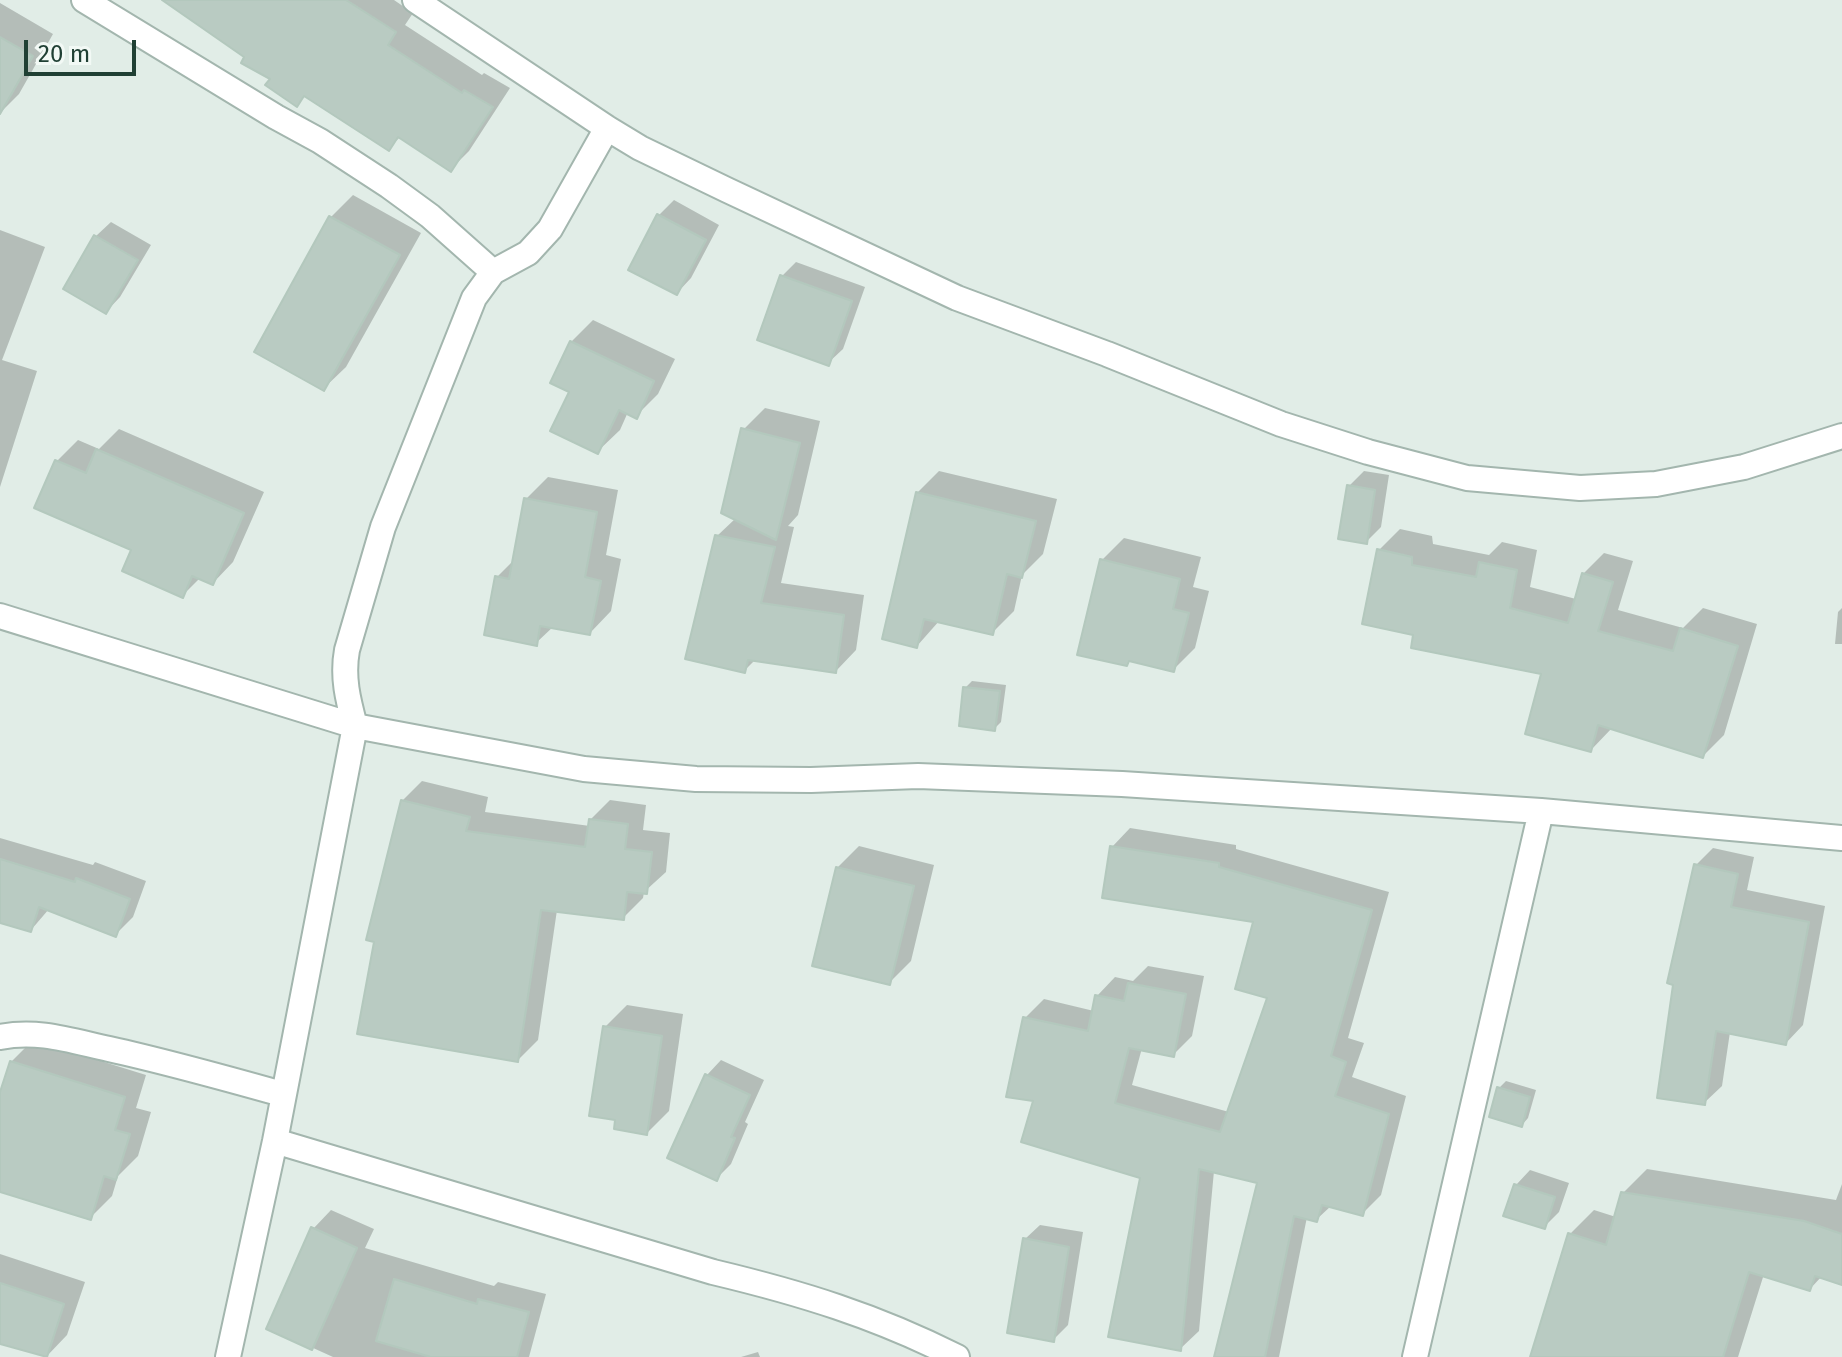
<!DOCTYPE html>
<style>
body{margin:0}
#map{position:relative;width:1842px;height:1357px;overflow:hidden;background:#e1ede7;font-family:"Fira Sans",sans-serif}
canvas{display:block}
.scale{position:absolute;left:24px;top:40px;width:112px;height:36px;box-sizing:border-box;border:4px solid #204034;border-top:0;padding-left:10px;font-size:24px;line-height:28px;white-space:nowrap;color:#204034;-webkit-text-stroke:6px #f2f9f5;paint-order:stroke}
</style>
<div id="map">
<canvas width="1842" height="1357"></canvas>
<div class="scale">20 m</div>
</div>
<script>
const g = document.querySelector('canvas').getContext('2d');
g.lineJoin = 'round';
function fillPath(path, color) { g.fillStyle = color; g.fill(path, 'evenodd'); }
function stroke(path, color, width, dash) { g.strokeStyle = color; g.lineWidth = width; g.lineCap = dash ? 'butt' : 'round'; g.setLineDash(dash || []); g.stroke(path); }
fillPath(new Path2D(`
 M 166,0 L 394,0 L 413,13 L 405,25 L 482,75 L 484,73 L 510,88 L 469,151 L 450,170 L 400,137 L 388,149 L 306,95 L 297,104 L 273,78 L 247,56 Z
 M 0,3 L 53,34 L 19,94 L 0,113 Z
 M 353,195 L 421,233 L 346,367 L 324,388 L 331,217 Z
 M 674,200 L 719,225 L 691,278 L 677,293 L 631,269 L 659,215 Z
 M 111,222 L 151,245 L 120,297 L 106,312 L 96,236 Z
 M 0,230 L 45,247 L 2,360 L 37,371 L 0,487 Z
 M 796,262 L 865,287 L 843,349 L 828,363 L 782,276 Z
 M 593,320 L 675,359 L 658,394 L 636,416 L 628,412 L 620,430 L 598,451 L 572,391 L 571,342 Z
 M 765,408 L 820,421 L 798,515 L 788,526 L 794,527 L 781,583 L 864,595 L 856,650 L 836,671 L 756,659 L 744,671 L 717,536 L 736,518 L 743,430 Z
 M 119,429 L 264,492 L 233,562 L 213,583 L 200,578 L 182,596 L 134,549 L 37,507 L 57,461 L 78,440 L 99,449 Z
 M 939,471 L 1057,499 L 1043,554 L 1022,575 L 1014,611 L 992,633 L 940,620 L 917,646 L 917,493 Z
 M 1364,471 L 1389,475 L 1381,527 L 1366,542 L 1349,486 Z
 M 548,477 L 618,490 L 606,555 L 621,559 L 611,611 L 590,633 L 554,626 L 536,643 L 497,577 L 515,559 L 526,499 Z
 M 1400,529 L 1432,536 L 1433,544 L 1489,555 L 1502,542 L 1537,550 L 1530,587 L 1576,599 L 1583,574 L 1604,553 L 1633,561 L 1618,610 L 1683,628 L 1703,608 L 1757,624 L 1724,735 L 1703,756 L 1612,728 L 1591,750 L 1543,673 L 1416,634 L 1379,550 Z
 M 1124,538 L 1201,557 L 1193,587 L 1209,591 L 1195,648 L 1173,670 L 1132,659 L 1127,664 L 1102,560 Z
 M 1842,608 L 1842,644 L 1835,644 L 1838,612 Z
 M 972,681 L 1006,685 L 1001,722 L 994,729 L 965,688 Z
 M 422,781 L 488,797 L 485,812 L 590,826 L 590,820 L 610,800 L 646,805 L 643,830 L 670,833 L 666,872 L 644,892 L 643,898 L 623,918 L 557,910 L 538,1040 L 518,1060 L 402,801 Z
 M 1130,828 L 1236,845 L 1236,849 L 1389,892 L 1348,1038 L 1364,1043 L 1352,1077 L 1406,1096 L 1381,1195 L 1362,1214 L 1331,1206 L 1317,1219 L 1307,1217 L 1279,1357 L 1217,1357 L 1260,1182 L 1214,1171 L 1199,1331 L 1180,1349 L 1142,1176 L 1035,1099 L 1025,1018 L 1044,999 L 1094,1011 L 1097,996 L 1115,977 L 1133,981 L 1148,966 L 1204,976 L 1192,1036 L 1174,1054 L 1142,1048 L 1132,1085 L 1229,1112 L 1269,997 L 1256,920 L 1112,847 Z
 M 0,838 L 93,865 L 95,862 L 146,881 L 133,917 L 116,934 L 49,909 L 31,930 L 0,921 Z
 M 859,846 L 934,865 L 911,961 L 889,983 L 837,868 Z
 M 1713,848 L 1754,857 L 1747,890 L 1825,906 L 1803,1025 L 1786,1043 L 1730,1032 L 1722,1086 L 1704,1103 L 1696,865 Z
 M 627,1005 L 683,1014 L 669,1111 L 647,1133 L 605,1027 Z
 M 33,1040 L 146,1075 L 136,1108 L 151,1112 L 138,1156 L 118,1176 L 112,1196 L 90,1218 L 0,1190 L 0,1099 L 11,1062 Z
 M 721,1060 L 764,1080 L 745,1122 L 748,1124 L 731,1164 L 716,1179 L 707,1075 Z
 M 1506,1081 L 1536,1090 L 1528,1118 L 1522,1125 L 1499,1088 Z
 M 1647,1169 L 1836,1200 L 1842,1184 L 1842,1283 L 1822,1276 L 1810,1289 L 1764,1274 L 1738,1357 L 1532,1357 L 1570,1234 L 1594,1210 L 1616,1217 L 1623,1193 Z
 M 1530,1170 L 1569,1183 L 1559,1212 L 1544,1227 L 1516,1185 Z
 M 331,1210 L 374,1229 L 365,1248 L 494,1286 L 498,1282 L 546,1294 L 529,1357 L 333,1357 L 269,1328 L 313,1229 Z
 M 1040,1225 L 1083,1232 L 1068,1325 L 1053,1340 L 1025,1239 Z
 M 0,1254 L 85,1282 L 67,1335 L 46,1357 L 0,1342 Z
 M 758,1352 L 760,1357 L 741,1357 Z`), '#0003');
const building = new Path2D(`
 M 162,0 L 346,0 L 396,32 L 388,45 L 462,93 L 464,90 L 493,107 L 451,172 L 398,137 L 389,151 L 304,96 L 297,107 L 265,85 L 270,79 L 241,63 L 244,57 Z
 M 0,37 L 33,56 L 0,114 Z
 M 657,214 L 706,240 L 677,295 L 628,270 Z
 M 329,216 L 400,255 L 324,391 L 254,352 Z
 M 94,235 L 138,260 L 106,314 L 63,289 Z
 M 780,275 L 852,301 L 829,366 L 757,340 Z
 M 570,341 L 654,381 L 637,419 L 619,410 L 598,454 L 550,431 L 569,392 L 550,383 Z
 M 741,428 L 800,443 L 776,540 L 721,513 Z
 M 96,449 L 244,513 L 213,585 L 192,576 L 183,598 L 122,571 L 131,550 L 34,508 L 55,460 L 86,473 Z
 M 1347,485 L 1375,490 L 1367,544 L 1338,539 Z
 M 916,492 L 1036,521 L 1022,578 L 1007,574 L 993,635 L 924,619 L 917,648 L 882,639 Z
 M 524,498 L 597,512 L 585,577 L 601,581 L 590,635 L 540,626 L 537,646 L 484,635 L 495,576 L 509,579 Z
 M 715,535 L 775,547 L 761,603 L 844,615 L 836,673 L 748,660 L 745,673 L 685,659 Z
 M 1377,549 L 1412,557 L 1412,565 L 1476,577 L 1479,562 L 1517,570 L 1510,608 L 1568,623 L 1582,573 L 1613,582 L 1598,631 L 1673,651 L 1680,628 L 1738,646 L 1703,758 L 1598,725 L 1591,752 L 1525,734 L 1541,674 L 1411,648 L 1413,635 L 1362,624 Z
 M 1100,559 L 1180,579 L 1173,609 L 1189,613 L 1174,672 L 1129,661 L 1127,666 L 1077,655 Z
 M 963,687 L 1000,691 L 995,731 L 959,726 Z
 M 401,800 L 470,817 L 466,831 L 585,847 L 589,819 L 628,824 L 625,849 L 652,852 L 647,894 L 627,892 L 624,920 L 541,910 L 518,1062 L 357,1034 L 374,942 L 366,940 Z
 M 1110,846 L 1219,863 L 1219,867 L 1372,910 L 1331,1056 L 1346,1062 L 1335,1096 L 1389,1114 L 1363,1216 L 1322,1205 L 1317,1222 L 1294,1216 L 1265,1357 L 1214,1357 L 1257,1183 L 1199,1169 L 1181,1351 L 1108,1337 L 1140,1178 L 1021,1142 L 1033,1101 L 1006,1097 L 1023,1017 L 1088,1031 L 1095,995 L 1124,1001 L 1128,983 L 1186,994 L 1174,1057 L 1129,1048 L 1115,1103 L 1220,1132 L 1267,998 L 1235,989 L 1253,922 L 1102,898 Z
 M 0,859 L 75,882 L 76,878 L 130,899 L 116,937 L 39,907 L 31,932 L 0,923 Z
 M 1694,864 L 1738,874 L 1731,907 L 1809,922 L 1786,1045 L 1716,1031 L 1705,1105 L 1657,1098 L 1673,985 L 1667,983 Z
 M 836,867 L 914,886 L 890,985 L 812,966 Z
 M 603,1026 L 662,1036 L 647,1135 L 614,1129 L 615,1120 L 589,1116 Z
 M 10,1061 L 125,1097 L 115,1130 L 130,1134 L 116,1180 L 104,1176 L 91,1220 L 0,1192 L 0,1092 Z
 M 705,1074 L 750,1095 L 731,1137 L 735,1138 L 717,1181 L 667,1158 Z
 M 1497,1087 L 1530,1097 L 1522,1127 L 1489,1117 Z
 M 1514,1184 L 1555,1197 L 1545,1229 L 1503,1216 Z
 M 1621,1192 L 1804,1221 L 1842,1234 L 1842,1285 L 1815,1276 L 1810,1291 L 1749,1272 L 1723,1357 L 1530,1357 L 1568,1233 L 1606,1245 Z
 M 311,1227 L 357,1248 L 312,1350 L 266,1329 Z
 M 1023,1238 L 1069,1247 L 1054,1342 L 1007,1333 Z
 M 394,1279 L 477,1304 L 478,1299 L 529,1312 L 517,1357 L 431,1357 L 376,1341 Z
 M 0,1283 L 64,1304 L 47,1357 L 0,1344 Z`);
fillPath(building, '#b9cbc2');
stroke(building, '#b3c8bd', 2);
const street = new Path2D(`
 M 84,0 L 276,117 L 320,141 L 389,186 L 430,216 L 493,272
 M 415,0 L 607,128 L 640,148 L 727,190 L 957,298 L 1107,354 L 1281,424 L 1368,452 L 1467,478 L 1580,488 L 1656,484 L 1744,467 L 1842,436
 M 0,616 L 355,726 L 584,769 L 696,779 L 811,780 L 918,776 L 1122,784 L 1541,811 L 1842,838
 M 0,1037 C 38,1029 72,1041 109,1049 C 168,1062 225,1078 282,1094
 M 275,1141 L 713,1272 C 801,1293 876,1316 957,1357
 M 228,1357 L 275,1141 L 355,726 C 348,700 342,677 347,650 L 383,527 L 474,298 L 493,272 L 528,253 L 550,229 L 607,128
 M 1415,1357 L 1541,811`);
stroke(street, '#a3b6ae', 28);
stroke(street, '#fff', 24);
</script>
